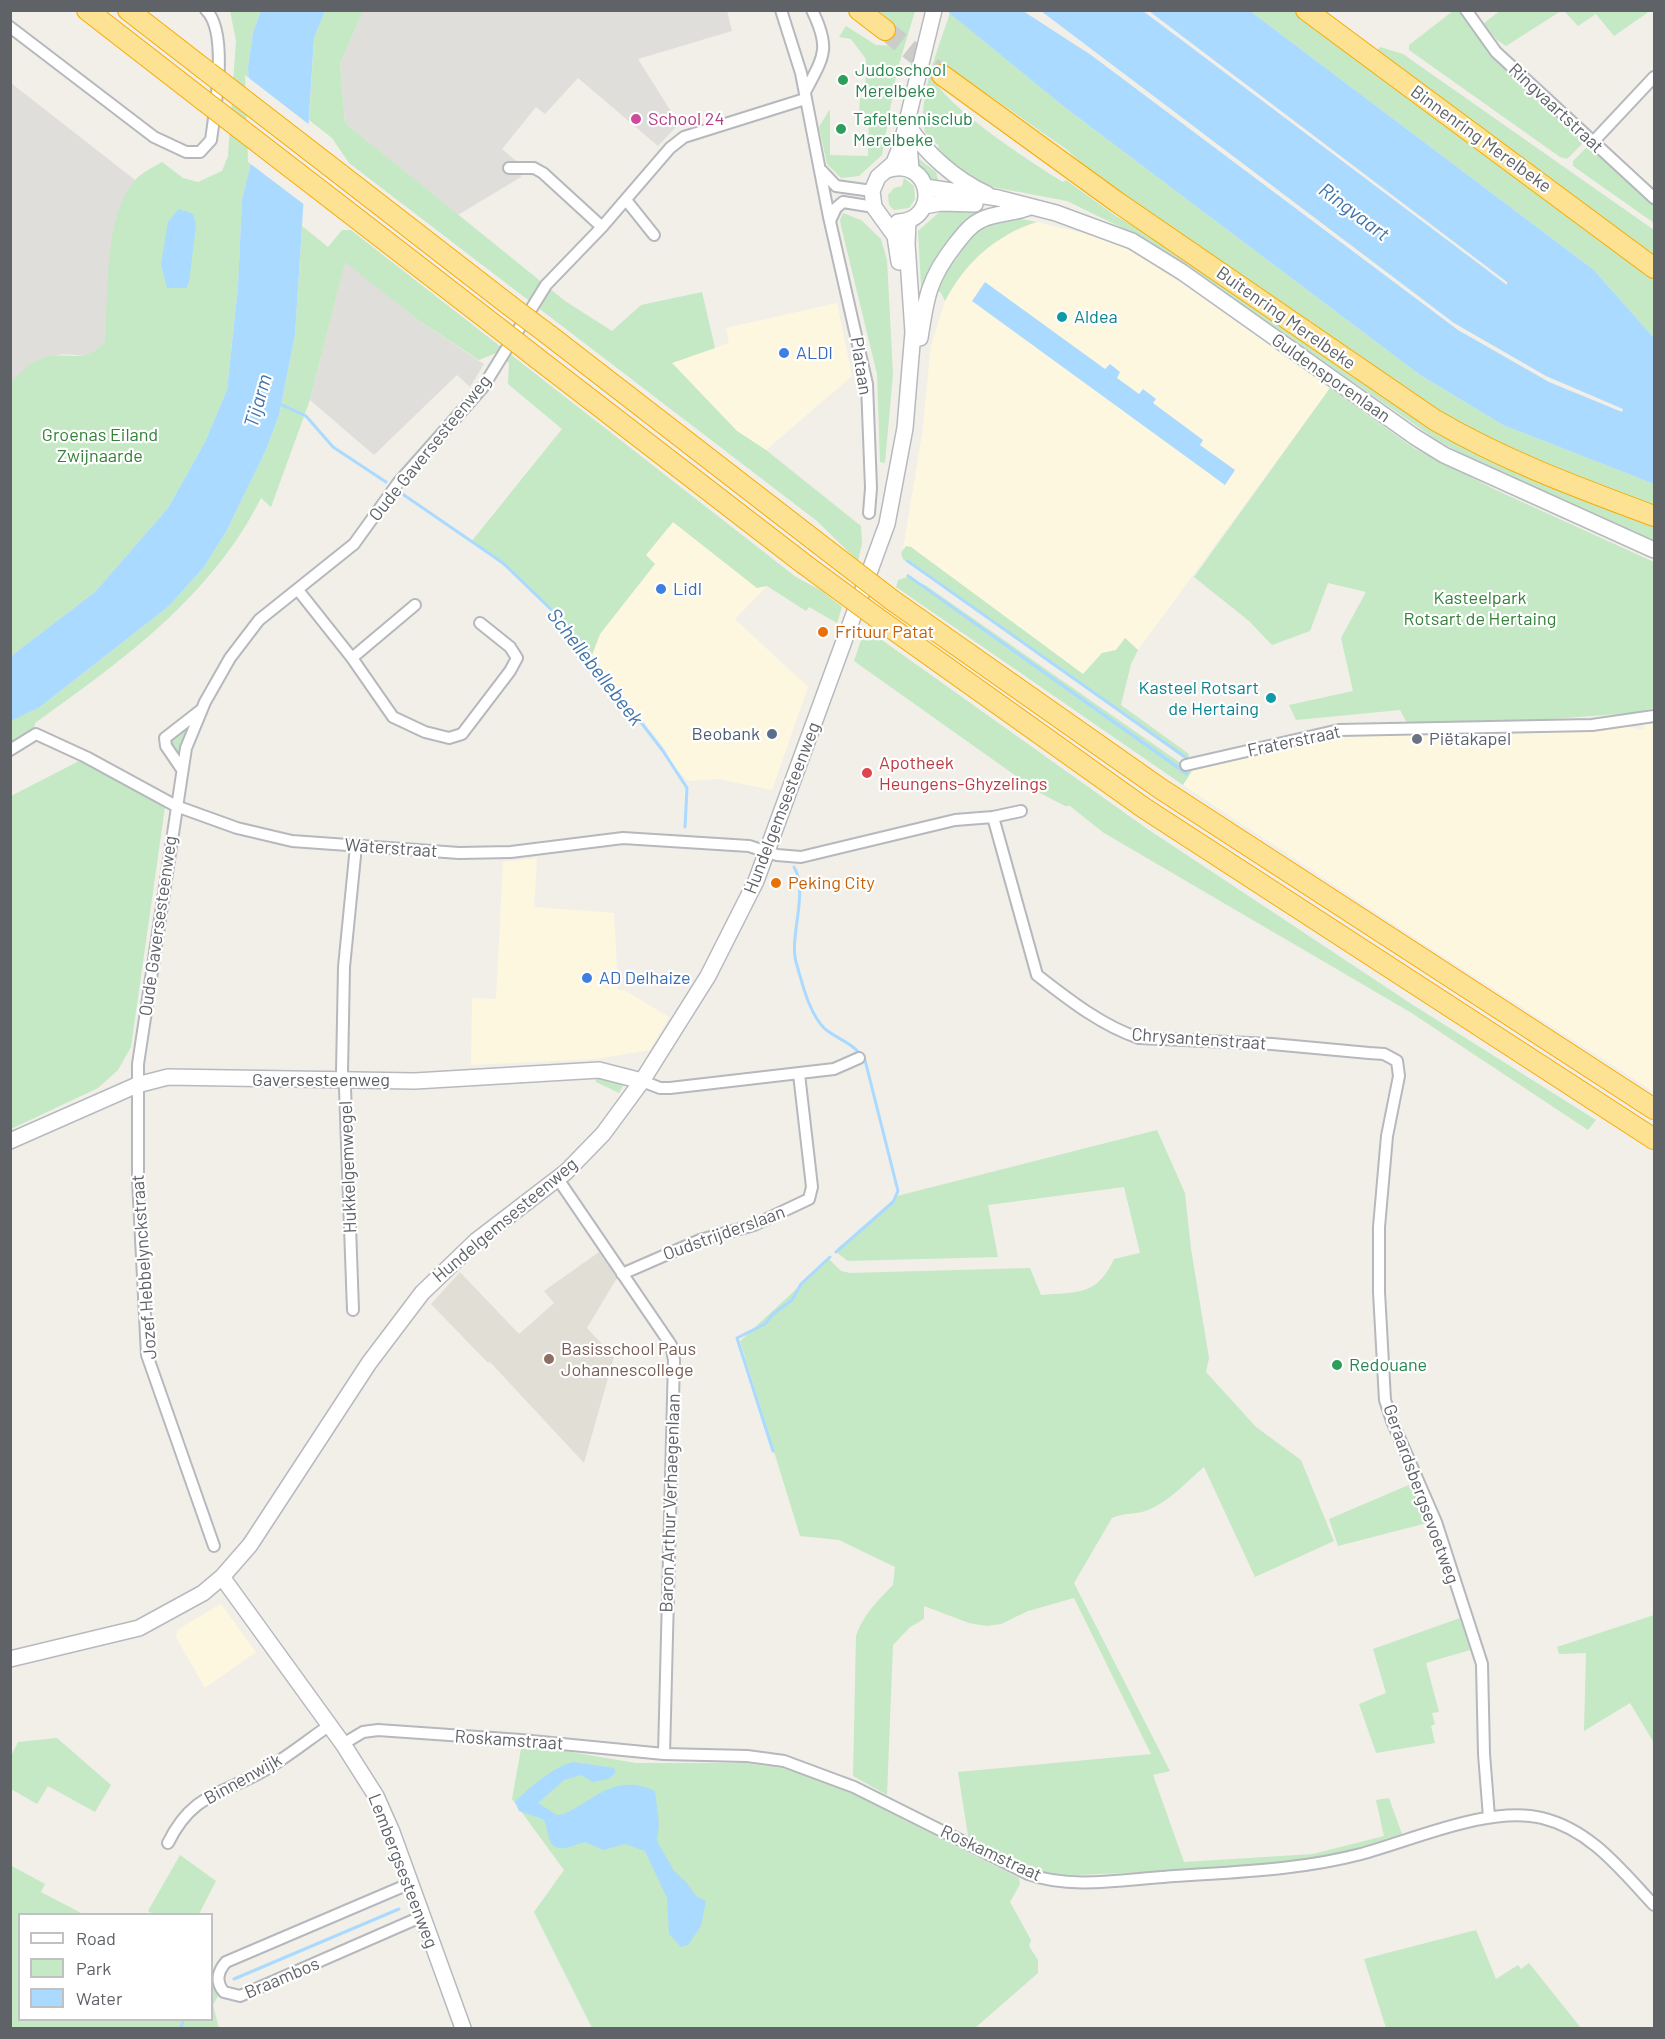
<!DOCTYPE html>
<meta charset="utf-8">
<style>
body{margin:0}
#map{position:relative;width:1665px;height:2039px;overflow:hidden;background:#f1efe8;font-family:Barlow,sans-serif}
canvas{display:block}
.frame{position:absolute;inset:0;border:12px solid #5f6368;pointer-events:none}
.legend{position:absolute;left:18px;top:1913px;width:195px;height:108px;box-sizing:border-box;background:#fff;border:2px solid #bfc1c3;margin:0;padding:8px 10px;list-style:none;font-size:18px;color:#5f6368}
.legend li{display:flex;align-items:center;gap:12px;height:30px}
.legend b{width:30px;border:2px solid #bfc1c3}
</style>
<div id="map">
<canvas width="1665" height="2039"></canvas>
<div class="frame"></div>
<ul class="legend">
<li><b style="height:8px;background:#fff"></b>Road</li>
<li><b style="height:16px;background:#c5e8c5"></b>Park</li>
<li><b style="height:16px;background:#aadaff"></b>Water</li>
</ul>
</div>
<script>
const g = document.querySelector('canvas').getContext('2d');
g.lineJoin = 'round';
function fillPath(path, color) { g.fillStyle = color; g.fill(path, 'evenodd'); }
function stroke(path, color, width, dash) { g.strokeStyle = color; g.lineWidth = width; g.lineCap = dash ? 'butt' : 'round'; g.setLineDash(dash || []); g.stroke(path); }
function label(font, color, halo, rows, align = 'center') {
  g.font = font + ' Barlow,sans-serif'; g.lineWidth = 4.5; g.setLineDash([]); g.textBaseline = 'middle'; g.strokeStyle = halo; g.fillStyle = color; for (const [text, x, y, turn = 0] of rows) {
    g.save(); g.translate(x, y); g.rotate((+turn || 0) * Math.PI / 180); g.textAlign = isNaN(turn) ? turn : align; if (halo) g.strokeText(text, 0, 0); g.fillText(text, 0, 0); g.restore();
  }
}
fillPath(new Path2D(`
 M 1037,222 L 1099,237 L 1125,246 L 1180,282 L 1330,388 L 1138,650 L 1125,638 L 1116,650 L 1102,653 L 1083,674 L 911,547 L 903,549 L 922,434 L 931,346 L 945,301 L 962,273 L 978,254 L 1017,229 Z
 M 837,303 L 852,376 L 766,450 L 737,431 L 672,363 L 729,343 L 726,328 Z
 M 673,522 L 757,588 L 767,586 L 735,619 L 808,687 L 772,790 L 718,779 L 688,781 L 671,763 L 666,750 L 592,655 L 600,634 L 655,564 L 645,556 Z
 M 1654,719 L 1654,1092 L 1413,937 L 1183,785 L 1192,771 L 1296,743 L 1336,737 L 1627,727 L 1644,730 L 1643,722 Z
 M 537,858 L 534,907 L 614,913 L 618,990 L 624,990 L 669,1017 L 650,1050 L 595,1059 L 471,1065 L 472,998 L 496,999 L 503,862 Z
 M 221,1604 L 256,1652 L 205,1688 L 176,1637 L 177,1630 Z`), '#fef7e0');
fillPath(new Path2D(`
 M 363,11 L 727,11 L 732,31 L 638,59 L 679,124 L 658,146 L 578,78 L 545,114 L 536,107 L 502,149 L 520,164 L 521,177 L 458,215 L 345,123 L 340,64 Z
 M 11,83 L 135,180 L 118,214 L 105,341 L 97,352 L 88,356 L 62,354 L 36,361 L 11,383 Z
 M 345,261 L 418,320 L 484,364 L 470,387 L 457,375 L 374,455 L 310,400 Z`), '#e0deda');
fillPath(new Path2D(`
 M 599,1252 L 617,1278 L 587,1328 L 614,1357 L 584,1463 L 490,1362 L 488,1363 L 431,1304 L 460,1272 L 519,1334 L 554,1303 L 544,1291 Z`), '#e1ded6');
fillPath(new Path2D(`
 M 1501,10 L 1561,10 L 1561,11 L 1506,46 L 1497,40 L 1483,24 Z
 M 230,11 L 261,11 L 253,32 L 248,67 L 252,159 L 242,199 L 238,287 L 227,390 L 205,442 L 168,508 L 95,592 L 11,656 L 10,383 C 17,376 27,366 36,361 C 63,347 86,368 105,341 C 109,294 103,218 135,180 C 141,173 154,167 162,162 L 183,178 L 198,182 L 222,171 L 228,156 L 236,41 Z
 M 325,11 L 363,11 L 340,64 L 345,123 L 565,301 L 612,331 L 641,305 L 702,292 L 715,348 L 672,363 L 737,431 L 766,450 L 861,526 L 862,544 L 858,561 L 817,521 L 349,163 L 332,138 L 309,120 L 314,38 Z
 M 880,11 L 915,11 L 897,71 L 882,155 L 859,176 L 841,178 L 827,164 L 819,127 L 830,109 L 830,155 L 868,156 L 869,115 L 859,114 L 860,98 L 865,98 L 866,59 L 851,39 L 839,37 L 846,26 L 876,45 L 895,46 L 899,38 L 892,23 Z
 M 1250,11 L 1294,11 L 1654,277 L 1654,338 L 1594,270 Z
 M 1453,11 L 1460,11 L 1493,54 L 1585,141 L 1567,159 L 1560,157 L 1409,50 L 1409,45 Z
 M 1564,11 L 1650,11 L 1614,36 L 1596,14 L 1578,26 Z
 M 950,13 L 1063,106 L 1420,375 L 1503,425 L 1654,484 L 1654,507 L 1523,458 L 1423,403 L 1077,163 L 1079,161 L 1066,149 L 954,71 L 949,68 L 935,81 C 951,110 1032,163 1063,182 L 1066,180 L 1116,216 L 1163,243 L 1477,453 L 1524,476 L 1654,523 L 1654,542 L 1469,458 L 1437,440 L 1151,242 L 1067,201 L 982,185 L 935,151 L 939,146 L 925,132 C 916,101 940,44 950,13 Z
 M 1380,47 L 1403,54 L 1654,230 L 1654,261 L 1375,53 Z
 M 1589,145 L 1654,204 L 1654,223 L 1573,166 L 1573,161 Z
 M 915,156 L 936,172 L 940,187 C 927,181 918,169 915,156 Z
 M 904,178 L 914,186 L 915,199 L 909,208 L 894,210 L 889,205 L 888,195 L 894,188 L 902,186 Z
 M 944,208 L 998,209 L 988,213 L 926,288 L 921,286 L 918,231 Z
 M 843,213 L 861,220 L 881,239 L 887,260 L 893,374 L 885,463 L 880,462 L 877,374 L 841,226 L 840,220 Z
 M 1016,218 L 1037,222 C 995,235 965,263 945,301 L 941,293 L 933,288 L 969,235 L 987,221 Z
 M 302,226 L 328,247 L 342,230 L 351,230 L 796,577 L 822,591 L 842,607 L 837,623 L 809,607 L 806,611 L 767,586 L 757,588 L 673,522 L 646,555 L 655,564 L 600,634 L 592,655 L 589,654 C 555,611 517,572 471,542 L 562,429 L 508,384 L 509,363 L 496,353 L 479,360 L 418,320 L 345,262 L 310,400 L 271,507 L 261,498 C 212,596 122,661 35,723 L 34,729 L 11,746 L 10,721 L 40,707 L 169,606 L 204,567 L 227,530 L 266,450 L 279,415 L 295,335 Z
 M 1330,388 L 1414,448 L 1496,490 L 1654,562 L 1654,708 L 1633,713 L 1497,723 L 1407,723 L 1400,710 L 1296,720 L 1289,705 L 1353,691 L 1341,638 L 1366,592 L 1328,583 L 1310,631 L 1272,645 L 1249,621 L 1194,577 Z
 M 906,546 L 911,547 L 1083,674 L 1102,653 L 1116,650 L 1125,638 L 1138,650 L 1131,664 L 1121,705 L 1189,754 L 1188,761 L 903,559 L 901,553 Z
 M 907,577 L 925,585 L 1192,771 L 1183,785 L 896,587 L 898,580 Z
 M 865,628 L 1146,828 L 1413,1005 L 1596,1120 L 1588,1130 L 1410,1012 L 1104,833 L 1070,806 L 1065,806 L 1040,793 L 854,661 Z
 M 187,727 L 188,731 L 178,755 L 171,747 L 170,739 Z
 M 81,760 L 165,807 L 131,1047 L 118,1070 L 98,1088 L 11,1129 L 11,796 Z
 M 596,1077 L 618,1081 L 623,1086 L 619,1093 L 596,1082 Z
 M 1157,1130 L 1185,1193 L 1191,1249 L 1209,1358 L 1206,1372 L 1256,1427 L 1301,1460 L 1334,1541 L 1255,1577 L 1204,1467 C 1186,1482 1170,1501 1148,1510 C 1136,1515 1124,1512 1112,1518 L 1074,1583 L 1170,1771 L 1153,1775 L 1184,1862 L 1313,1854 L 1384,1836 L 1376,1800 L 1389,1798 L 1403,1837 L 1339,1855 L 1259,1867 L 1056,1876 L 1044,1873 L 968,1836 L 958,1772 L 1151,1754 L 1074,1598 L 1028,1611 L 1001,1624 L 987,1626 L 969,1623 L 924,1606 L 924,1619 L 910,1627 L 893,1645 L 887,1795 L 853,1776 L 856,1636 C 863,1615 877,1601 893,1585 L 895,1567 L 839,1540 L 800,1536 L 740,1341 L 829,1259 L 841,1271 L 850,1273 L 1030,1268 L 1041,1295 C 1078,1292 1097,1296 1114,1259 L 1140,1253 L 1124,1187 L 988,1205 L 998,1257 L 848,1261 L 836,1252 L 897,1196 Z
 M 1411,1484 L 1427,1523 L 1338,1546 L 1329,1519 Z
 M 1654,1615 L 1654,1743 L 1630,1703 L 1584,1731 L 1586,1653 L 1559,1654 L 1557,1647 Z
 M 1460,1618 L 1470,1650 L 1426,1663 L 1439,1712 L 1432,1713 L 1435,1724 L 1431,1726 L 1435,1743 L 1376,1753 L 1359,1704 L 1386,1693 L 1373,1649 Z
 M 57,1738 L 111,1785 L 95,1812 L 48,1786 L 37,1804 L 11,1789 L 11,1756 L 18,1742 Z
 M 546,1748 L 636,1763 L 744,1763 L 781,1768 L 820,1779 L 855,1795 L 1019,1878 L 1020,1884 L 1010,1902 L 1031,1940 L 1029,1946 L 1038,1960 L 1038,1973 L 975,2028 L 592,2028 L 534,1912 L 564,1870 L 512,1799 L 521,1749 Z
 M 180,1855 L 216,1881 L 199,1914 L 153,1914 L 148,1911 Z
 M 10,1865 L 45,1884 L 41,1892 L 83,1914 L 20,1914 L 20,2020 L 212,2020 L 212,1970 L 218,1996 L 213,2005 L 219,2028 L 11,2028 Z
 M 1476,1930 L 1496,1979 L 1518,1965 L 1521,1969 L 1529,1963 L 1581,2028 L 1386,2028 L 1364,1959 Z`), '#c5e8c5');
fillPath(new Path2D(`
 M 261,11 L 325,11 L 314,38 L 295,335 L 279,415 L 266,450 L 227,530 L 204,567 L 169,606 L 40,707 L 11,721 L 11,656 L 95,592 L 168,508 L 205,442 L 227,390 L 238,287 L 242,199 L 252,159 L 248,67 L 253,32 Z
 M 947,11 L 1023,11 L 1091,55 L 1458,330 L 1549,382 L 1622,412 L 1623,409 L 1546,376 L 1454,323 L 1041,11 L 1143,11 L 1507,285 L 1507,282 L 1149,11 L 1250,11 L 1594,270 L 1654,338 L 1654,484 L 1503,425 L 1420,375 L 1063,106 Z
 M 179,209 L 193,214 L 196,225 L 189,282 L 186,288 L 167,288 L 161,264 L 168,222 Z
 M 985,282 L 1105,369 L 1110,364 L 1120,372 L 1117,378 L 1139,394 L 1143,389 L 1156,399 L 1153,403 L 1203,440 L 1200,445 L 1235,470 L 1225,485 L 972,301 Z
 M 907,559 L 1189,758 L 1188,761 L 905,561 Z
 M 908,574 L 1189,773 L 1187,776 L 906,576 Z
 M 573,1762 L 614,1768 L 616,1772 L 608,1779 L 593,1782 L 581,1775 L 564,1780 L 538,1803 L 557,1815 L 564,1814 C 598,1798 615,1773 655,1791 L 659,1824 L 657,1841 L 674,1871 L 686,1882 L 696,1896 L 706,1901 L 701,1926 L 688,1945 L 681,1947 L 669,1934 L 667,1898 L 645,1851 L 625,1844 L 603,1850 L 585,1842 C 571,1846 552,1857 548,1834 C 546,1827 547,1825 543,1819 L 519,1811 L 515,1802 C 528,1788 555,1766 573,1762 Z`), '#aadaff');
fillPath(new Path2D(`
 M 245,75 L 311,126 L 306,206 L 248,162 Z`), '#f1efe8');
stroke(new Path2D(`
 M 280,404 L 306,416 L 333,447 L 386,482
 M 401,493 L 503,563 L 563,621 L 663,751 L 687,788 L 685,827
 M 794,867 C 809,892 789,936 796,962 C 802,982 809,1014 825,1029 C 839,1040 855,1044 865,1060 L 898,1191 L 893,1202 L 836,1252
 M 773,1451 L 737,1338 L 765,1324 L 773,1314 L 792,1300 L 801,1284 L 830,1257
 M 234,1979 L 399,1909
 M 181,2028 L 183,2020`), '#aadaff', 3);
stroke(new Path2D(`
 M 885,30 L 942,75`), '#ccccc8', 20, [20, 10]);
const street = new Path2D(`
 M 781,10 L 801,73 L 829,217 L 867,384 L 871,488 L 869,513
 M 1466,10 L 1496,52 L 1654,198
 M 10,27 L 154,137 L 186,152 L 200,152 L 211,140 C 215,110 229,32 206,10
 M 805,92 C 824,56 831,49 812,10
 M 1594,141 L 1654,77
 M 509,168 L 534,168 L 543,173 L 602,227
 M 822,171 L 836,186 L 872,191
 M 626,200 L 654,235
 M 830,221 L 836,208 L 843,202 L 874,207
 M 298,590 L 352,658 L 393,717 L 425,732 L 449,738 L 462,734 L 510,671 L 517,658 L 510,647 L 480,623
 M 352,658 L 415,605
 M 10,750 L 36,734 L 86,757 L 176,806 L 237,828 L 292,841 L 459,853 L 511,852 L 623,838 L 749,846 L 777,855 L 801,857 L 955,820 L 993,817 L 1021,811
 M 1186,765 L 1339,730 L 1592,725 L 1654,716
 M 181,768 L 166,746 L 165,738 L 201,710
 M 993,817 L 1037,975 C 1068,999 1102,1026 1139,1038 L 1272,1044 L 1369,1053 L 1384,1054 L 1397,1061 L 1399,1076 L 1387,1136 L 1379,1227 L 1379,1292 L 1385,1400 L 1392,1421 L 1436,1522 L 1482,1664 L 1484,1754 L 1489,1817
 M 642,1081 L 660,1088 L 670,1088 L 834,1069 L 859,1058
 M 558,1179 L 671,1345 L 674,1360 L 664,1754
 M 622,1274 L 700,1240 L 754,1225 L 809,1199 L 812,1187 L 799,1074
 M 353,1310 L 345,1088 L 342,1072 L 344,967 L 356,846
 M 214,1546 L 147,1355 L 138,1180 L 138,1064 L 186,748 L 205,702 L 230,658 L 259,620 L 354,544 L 398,483 L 483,387 L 546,285 L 602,227 L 670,148 L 684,137 L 805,99
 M 343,1744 L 363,1732 L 378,1730 L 521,1740 L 664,1754 L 747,1756 L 784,1761 L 854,1787 L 1028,1874 C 1069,1889 1121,1880 1163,1877 C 1230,1872 1296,1871 1361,1854 C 1413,1840 1490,1805 1542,1818 C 1591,1830 1621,1870 1654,1905
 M 168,1843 C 193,1792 222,1795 265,1770 C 287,1757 308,1740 330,1725
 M 411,1883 L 226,1962 C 218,1971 215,1982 224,1992 L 240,1996 L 423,1916`);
const secondary = new Path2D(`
 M 907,124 C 925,153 956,180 987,194
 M 908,130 L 911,170
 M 887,170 C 931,155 942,220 898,222
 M 925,187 L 998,198 L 1056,213 L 1132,241 L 1182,272 L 1415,437 L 1444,455 L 1654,550
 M 924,206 L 941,203 L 975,204
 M 899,262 L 895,236 L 874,207 L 872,191 L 878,177 L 894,163 L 902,142 L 934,10
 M 920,338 C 926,297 929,278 955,245 C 963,235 970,225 981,220 C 997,212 1014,214 1030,207
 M 10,1141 L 137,1085 L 168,1077 L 415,1081 L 599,1070 L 642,1081
 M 222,1577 L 343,1744 L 376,1796 L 392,1832 L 463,2028
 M 10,1659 L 139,1628 L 203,1593 L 222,1577 L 250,1545 L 369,1363 L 422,1293 L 476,1241 L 566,1172 L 603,1134 L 642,1081 L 708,976 L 756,881 L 887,524 L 905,428 L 913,332 L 907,244 L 908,221`);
const highway = new Path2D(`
 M 87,10 L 203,100
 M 128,10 L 208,72
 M 859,10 L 885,30
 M 1306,10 L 1654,268
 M 942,75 L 1117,202 L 1435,420 C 1505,461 1579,488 1654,516
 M 340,174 L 509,305
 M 334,201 L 497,327
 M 549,335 L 814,540
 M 538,359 L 804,564
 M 892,600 L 1161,789 L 1654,1109
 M 880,620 L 1144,808 L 1654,1139`);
stroke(street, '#b5b8bc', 14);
stroke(secondary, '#b6babf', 18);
stroke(highway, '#f9ab00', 22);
stroke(street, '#fff', 10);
stroke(secondary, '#fff', 15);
stroke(highway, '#fde293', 20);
const highwayBridge = new Path2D(`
 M 208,72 L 340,174
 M 203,100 L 334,201
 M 509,305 L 549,335
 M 497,327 L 538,359
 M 814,540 L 892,600
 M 804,564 L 880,620`);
stroke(highwayBridge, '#f9ab00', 22, []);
stroke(highwayBridge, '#fde293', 20);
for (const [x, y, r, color] of [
 [843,80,6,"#2e9e5b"],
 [636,119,6,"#d1479c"],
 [841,129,6,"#2e9e5b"],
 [1062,317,6,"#0f9aa8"],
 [784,353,6,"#3f7fe0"],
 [661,589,6,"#3f7fe0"],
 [823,632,6,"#e8710a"],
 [1271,698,6,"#0f9aa8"],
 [772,734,6,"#5c6f8a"],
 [1417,739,6,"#6b7280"],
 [867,773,6,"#e0444e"],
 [776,883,6,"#e8710a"],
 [587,978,6,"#3f7fe0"],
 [549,1359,6,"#8d6e63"],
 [1337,1365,6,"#2e9e5b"]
]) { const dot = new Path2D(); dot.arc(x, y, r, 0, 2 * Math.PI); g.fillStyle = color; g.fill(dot); stroke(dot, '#fff', 2); }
label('18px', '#27864d', '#fff', [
 ["Judoschool",855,70],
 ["Merelbeke",855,91],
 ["Tafeltennisclub",853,119],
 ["Merelbeke",853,140],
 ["Redouane",1349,1365]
], 'left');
label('18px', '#5f6368', '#fff', [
 ["Ringvaartstraat",1556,108,43],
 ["Binnenring Merelbeke",1481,139,36],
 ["Buitenring Merelbeke",1286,318,35],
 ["Plataan",861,366,81],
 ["Guldensporenlaan",1331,378,35],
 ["Oude Gaversesteenweg",430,448,-51],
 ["Fraterstraat",1294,741,-12],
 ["Hundelgemsesteenweg",782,808,-69],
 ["Waterstraat",391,848,4],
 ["Oude Gaversesteenweg",158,926,-82],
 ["Chrysantenstraat",1199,1039,4],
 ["Gaversesteenweg",321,1080],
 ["Hukkelgemwegel",348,1167,-92],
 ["Hundelgemsesteenweg",505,1220,-40],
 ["Oudstrijderslaan",724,1233,-20],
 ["Jozef Hebbelynckstraat",144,1267,-94],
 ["Geraardsbergsevoetweg",1421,1494,70],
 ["Baron Arthur Verhaegenlaan",670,1503,-88],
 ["Roskamstraat",509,1740,4],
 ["Binnenwijk",243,1779,-29],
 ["Roskamstraat",991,1853,25],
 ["Lembergsesteenweg",403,1871,69],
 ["Braambos",282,1978,-23]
]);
label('18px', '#b23c85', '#fff', [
 ["School 24",648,119]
], 'left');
label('18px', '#0d838f', '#fff', [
 ["Aldea",1074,317],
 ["Kasteel Rotsart",1259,688,"right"],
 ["de Hertaing",1259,709,"right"]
], 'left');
label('18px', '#366cbe', '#fff', [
 ["ALDI",796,353],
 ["Lidl",673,589],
 ["AD Delhaize",599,978]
], 'left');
label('18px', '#348238', '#fff', [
 ["Groenas Eiland",100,435],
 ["Zwijnaarde",100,456],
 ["Kasteelpark",1480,598],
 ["Rotsart de Hertaing",1480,619]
]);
label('18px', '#c56008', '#fff', [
 ["Frituur Patat",835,632],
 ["Peking City",788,883]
], 'left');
label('18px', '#4e5e75', '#fff', [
 ["Beobank",760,734]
], 'right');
label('18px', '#5b616d', '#fff', [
 ["Piëtakapel",1429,739]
], 'left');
label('18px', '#be3a42', '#fff', [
 ["Apotheek",879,763],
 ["Heungens-Ghyzelings",879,784]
], 'left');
label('18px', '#785e54', '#fff', [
 ["Basisschool Paus",561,1349],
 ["Johannescollege",561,1370]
], 'left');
label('italic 20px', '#4174aa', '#fff', [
 ["Ringvaart",1354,212,37],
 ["Tijarm",258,401,-74],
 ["Schellebellebeek",595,667,52]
]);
</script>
